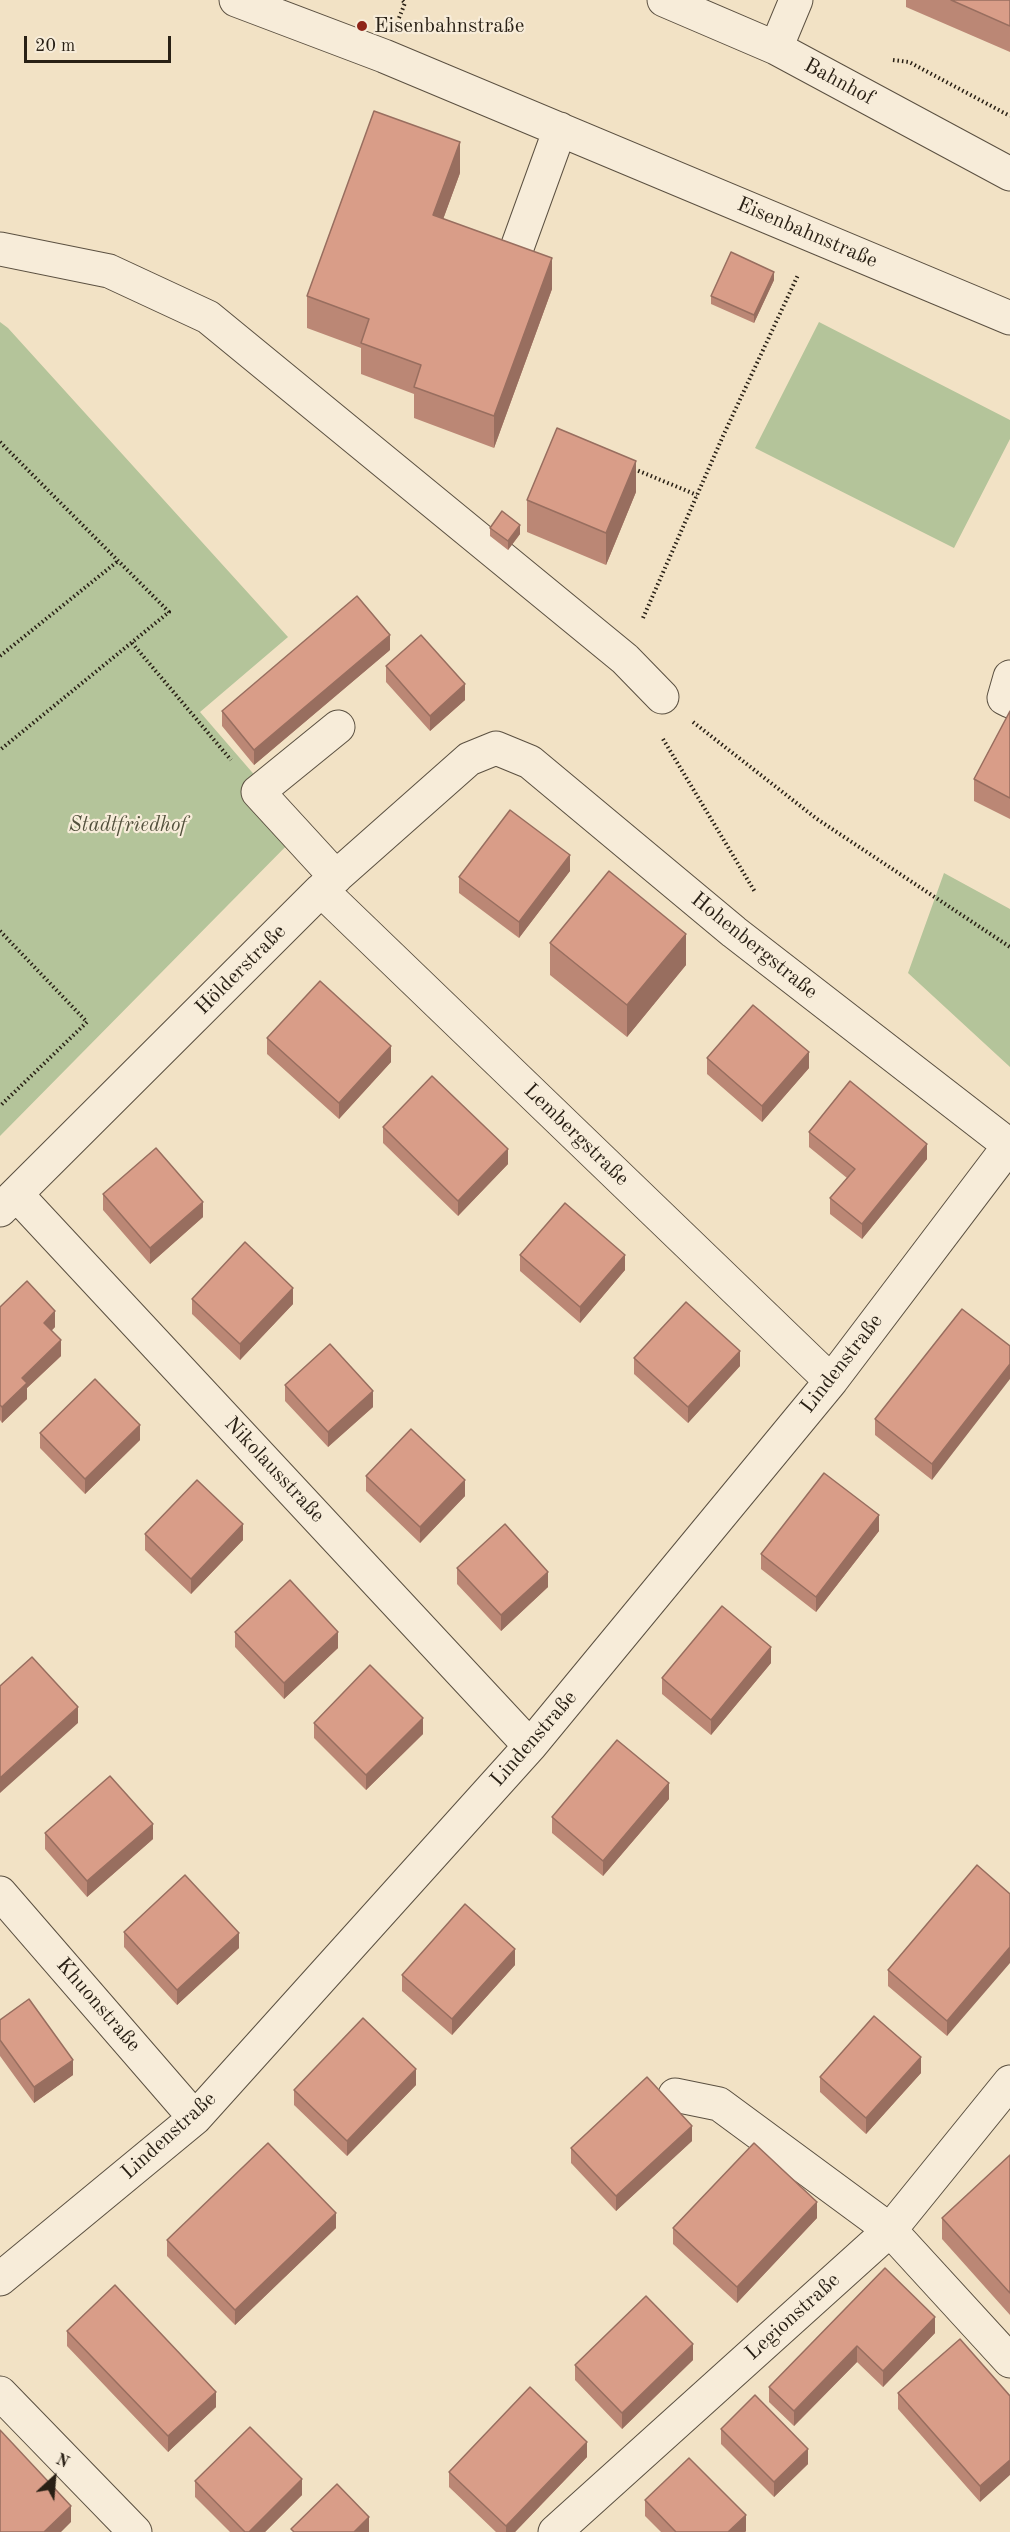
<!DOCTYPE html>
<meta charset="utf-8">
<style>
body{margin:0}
#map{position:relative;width:1010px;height:2532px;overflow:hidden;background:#f2e2c5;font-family:"Old Standard TT",serif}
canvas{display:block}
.north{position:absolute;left:24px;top:2448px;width:60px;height:60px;-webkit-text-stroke:4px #f7ecd9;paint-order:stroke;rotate:26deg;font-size:16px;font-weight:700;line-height:24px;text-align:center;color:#292015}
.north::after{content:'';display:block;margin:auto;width:21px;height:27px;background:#292015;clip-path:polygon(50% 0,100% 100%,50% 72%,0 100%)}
.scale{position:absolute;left:24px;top:36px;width:147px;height:27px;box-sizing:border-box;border:3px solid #292015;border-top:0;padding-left:8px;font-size:18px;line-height:21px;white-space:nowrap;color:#292015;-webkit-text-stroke:4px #f7ecd9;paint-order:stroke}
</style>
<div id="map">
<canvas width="1010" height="2532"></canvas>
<div class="north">N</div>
<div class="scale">20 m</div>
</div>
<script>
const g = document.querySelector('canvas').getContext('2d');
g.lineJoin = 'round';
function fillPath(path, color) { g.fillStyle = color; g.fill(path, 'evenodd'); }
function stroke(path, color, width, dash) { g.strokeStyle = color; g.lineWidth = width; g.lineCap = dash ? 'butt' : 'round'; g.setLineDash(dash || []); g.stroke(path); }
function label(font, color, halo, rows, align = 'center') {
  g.font = font + ' "Old Standard TT",serif'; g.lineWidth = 4.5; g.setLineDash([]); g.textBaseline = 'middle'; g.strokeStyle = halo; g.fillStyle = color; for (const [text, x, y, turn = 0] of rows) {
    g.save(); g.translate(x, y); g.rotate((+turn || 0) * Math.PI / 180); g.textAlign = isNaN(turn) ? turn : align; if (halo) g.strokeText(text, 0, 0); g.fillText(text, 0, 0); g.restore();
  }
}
fillPath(new Path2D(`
 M 0,322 L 8,328 L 288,637 L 200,712 L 302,830 L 0,1136 Z
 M 819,322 L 1010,420 L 1010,439 L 954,548 L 755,448 Z
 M 944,873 L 1010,909 L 1010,1067 L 908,973 Z`), '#b4c49a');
const minor = new Path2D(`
 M 236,0 L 384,56 L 1010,318
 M 664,0 L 776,48 L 1010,174
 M 776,48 L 796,0
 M 0,249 L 109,271 L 208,317 L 625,659 L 662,697
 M 514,256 L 560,129
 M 1010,677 L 1004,698 L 1010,701
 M 336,877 L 258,792 L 338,727
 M 321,890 L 831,1381
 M 17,1195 L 530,1746
 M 0,1210 L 321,890 L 469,759 L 496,748 L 530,762 L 734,932 L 1010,1146
 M 0,1893 L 195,2118
 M 675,2095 L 719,2104 L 890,2230 L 1010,2361
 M 0,2279 L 195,2118 L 530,1746 L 831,1381 L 1009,1146
 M 0,2393 L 135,2532
 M 555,2532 L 890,2230 L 1010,2082`);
stroke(minor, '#5b5041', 35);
stroke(new Path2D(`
 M 399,18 L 405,3 L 402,0
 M 893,60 L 909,62 L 1010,116
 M 0,442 L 169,612 L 0,750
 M 634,469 L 697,495
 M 643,618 L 723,436 L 798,275
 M 132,643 L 231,760
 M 0,656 L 118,561
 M 693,722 L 817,819 L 1010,947
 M 663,739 L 755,892
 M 0,931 L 87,1022 L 0,1106`), '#292015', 4, [1.5, 3]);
stroke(minor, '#f7ecd9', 33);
fillPath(new Path2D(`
 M 906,0 L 1010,0 L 1010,52 L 906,7 Z
 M 460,173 L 443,219 L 552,289 L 494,448 L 414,418 L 414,394 L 361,374 L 361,348 L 307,328 L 307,296 Z
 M 774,280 L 754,323 L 711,304 L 711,296 Z
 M 636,492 L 606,565 L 527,532 L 527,500 Z
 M 490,528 L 520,534 L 508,550 L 490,536 Z
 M 390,650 L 254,765 L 222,726 L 222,711 Z
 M 386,666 L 465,700 L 430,731 L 386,682 Z
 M 1010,711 L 1010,819 L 974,801 L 974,779 Z
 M 570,871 L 519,938 L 459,893 L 459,877 Z
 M 550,943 L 686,965 L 627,1037 L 550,975 Z
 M 267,1038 L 391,1062 L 339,1119 L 267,1054 Z
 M 707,1058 L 809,1068 L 762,1122 L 707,1074 Z
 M 383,1127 L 508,1164 L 458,1216 L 383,1143 Z
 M 809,1132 L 927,1159 L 862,1239 L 830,1214 L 830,1198 L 847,1178 L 809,1147 Z
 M 103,1194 L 203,1217 L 150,1264 L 103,1210 Z
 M 520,1255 L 625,1270 L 580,1323 L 520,1271 Z
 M 192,1299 L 293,1304 L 240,1360 L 192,1314 Z
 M 0,1307 L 55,1327 L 51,1331 L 61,1356 L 27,1388 L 27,1399 L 2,1423 L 0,1420 Z
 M 962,1309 L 932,1480 L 875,1435 L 875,1419 Z
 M 634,1358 L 740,1366 L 688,1423 L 634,1374 Z
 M 285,1385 L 373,1407 L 328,1447 L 285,1401 Z
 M 40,1433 L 140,1440 L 85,1494 L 40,1448 Z
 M 366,1476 L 465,1496 L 420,1543 L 366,1491 Z
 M 879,1531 L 816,1612 L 761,1569 L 761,1554 Z
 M 145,1534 L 243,1540 L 191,1594 L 145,1550 Z
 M 457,1568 L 548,1587 L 501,1631 L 457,1584 Z
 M 235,1632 L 338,1648 L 284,1699 L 235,1647 Z
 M 771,1663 L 711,1735 L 662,1694 L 662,1678 Z
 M 314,1723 L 423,1734 L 366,1790 L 314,1738 Z
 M 669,1799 L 603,1876 L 552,1833 L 552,1817 Z
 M 45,1833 L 153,1839 L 87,1897 L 45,1849 Z
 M 1010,1894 L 947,2036 L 888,1986 L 888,1970 Z
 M 124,1932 L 239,1948 L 177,2005 L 124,1947 Z
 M 515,1965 L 452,2035 L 402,1991 L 402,1975 Z
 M 0,2020 L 73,2075 L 34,2103 L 0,2056 Z
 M 921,2073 L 866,2134 L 820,2092 L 820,2077 Z
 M 416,2085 L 347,2156 L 294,2105 L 294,2090 Z
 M 692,2141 L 616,2211 L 571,2163 L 571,2148 Z
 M 1010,2155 L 1010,2315 L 942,2239 L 942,2218 Z
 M 817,2218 L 737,2303 L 673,2244 L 673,2228 Z
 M 336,2228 L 235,2325 L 167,2256 L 167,2240 Z
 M 885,2268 L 935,2333 L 883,2387 L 857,2362 L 794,2426 L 769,2402 L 769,2387 Z
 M 67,2331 L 216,2407 L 168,2452 L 67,2346 Z
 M 693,2360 L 622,2429 L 575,2380 L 575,2365 Z
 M 898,2393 L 1010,2396 L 980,2502 L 898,2409 Z
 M 721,2429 L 808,2464 L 774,2497 L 721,2444 Z
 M 587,2457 L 515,2532 L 496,2532 L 449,2487 L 449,2472 Z
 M 195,2481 L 302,2495 L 265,2532 L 230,2532 L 195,2497 Z
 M 645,2500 L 746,2531 L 745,2532 L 661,2532 L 645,2516 Z`), '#bb8775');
fillPath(new Path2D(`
 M 460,142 L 460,173 L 433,247 L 433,215 Z
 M 552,258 L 552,289 L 494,448 L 494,416 Z
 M 774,272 L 774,280 L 754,323 L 754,315 Z
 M 636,461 L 636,492 L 606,565 L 606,533 Z
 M 520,525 L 520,534 L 508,550 L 508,541 Z
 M 390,635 L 390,650 L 254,765 L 254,750 Z
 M 465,684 L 465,700 L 430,731 L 430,716 Z
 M 570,855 L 570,871 L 519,938 L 519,922 Z
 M 686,934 L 686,965 L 627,1037 L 627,1005 Z
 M 391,1046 L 391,1062 L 339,1119 L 339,1103 Z
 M 809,1052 L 809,1068 L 762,1122 L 762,1106 Z
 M 927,1144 L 927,1159 L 862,1239 L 862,1224 Z
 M 508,1149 L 508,1164 L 458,1216 L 458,1201 Z
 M 203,1202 L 203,1217 L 150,1264 L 150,1248 Z
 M 625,1255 L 625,1270 L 580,1323 L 580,1307 Z
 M 293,1288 L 293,1304 L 240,1360 L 240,1344 Z
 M 55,1311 L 55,1327 L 44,1338 L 44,1323 Z
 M 61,1340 L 61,1356 L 27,1388 L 27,1399 L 2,1423 L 2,1407 L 22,1378 Z
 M 740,1351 L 740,1366 L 688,1423 L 688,1407 Z
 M 1010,1364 L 1010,1379 L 932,1480 L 932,1464 Z
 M 373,1391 L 373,1407 L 328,1447 L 328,1432 Z
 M 140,1425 L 140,1440 L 85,1494 L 85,1479 Z
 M 465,1480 L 465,1496 L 420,1543 L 420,1527 Z
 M 879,1515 L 879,1531 L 816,1612 L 816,1597 Z
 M 243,1524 L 243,1540 L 191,1594 L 191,1579 Z
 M 548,1572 L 548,1587 L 501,1631 L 501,1615 Z
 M 338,1632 L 338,1648 L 284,1699 L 284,1683 Z
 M 771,1647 L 771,1663 L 711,1735 L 711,1720 Z
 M 78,1707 L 78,1723 L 0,1793 L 0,1778 Z
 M 423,1718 L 423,1734 L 366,1790 L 366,1775 Z
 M 669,1783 L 669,1799 L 603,1876 L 603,1861 Z
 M 153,1824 L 153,1839 L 87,1897 L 87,1881 Z
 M 239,1933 L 239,1948 L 177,2005 L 177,1990 Z
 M 1010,1947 L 1010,1963 L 947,2036 L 947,2021 Z
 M 515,1949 L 515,1965 L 452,2035 L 452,2019 Z
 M 921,2057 L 921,2073 L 866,2134 L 866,2118 Z
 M 73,2060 L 73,2075 L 34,2103 L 34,2087 Z
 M 416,2069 L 416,2085 L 347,2156 L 347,2141 Z
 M 692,2126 L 692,2141 L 616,2211 L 616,2196 Z
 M 817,2202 L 817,2218 L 737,2303 L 737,2287 Z
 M 336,2213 L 336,2228 L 235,2325 L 235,2310 Z
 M 935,2317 L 935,2333 L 883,2387 L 883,2371 Z
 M 693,2344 L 693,2360 L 622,2429 L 622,2413 Z
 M 857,2346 L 857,2362 L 794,2426 L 794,2411 Z
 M 216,2392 L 216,2407 L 168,2452 L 168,2436 Z
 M 587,2442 L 587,2457 L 515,2532 L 506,2532 L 506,2526 Z
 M 808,2449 L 808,2464 L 774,2497 L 774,2482 Z
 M 1010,2460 L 1010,2475 L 980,2502 L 980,2486 Z
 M 302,2479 L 302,2495 L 265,2532 L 249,2532 Z
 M 71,2506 L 71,2522 L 61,2532 L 44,2532 Z
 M 746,2515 L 746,2531 L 745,2532 L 728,2532 Z
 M 369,2517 L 369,2532 L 354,2532 Z`), '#986e5f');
const building = new Path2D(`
 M 951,0 L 1010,0 L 1010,26 Z
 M 374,111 L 460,142 L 433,215 L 552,258 L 494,416 L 414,387 L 421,365 L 361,343 L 369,319 L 307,296 Z
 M 731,252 L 774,272 L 754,315 L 711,296 Z
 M 557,428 L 636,461 L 606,533 L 527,500 Z
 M 502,511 L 520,525 L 508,541 L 490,528 Z
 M 357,596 L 390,635 L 254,750 L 222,711 Z
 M 421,635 L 465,684 L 430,716 L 386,666 Z
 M 1010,711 L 1010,798 L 974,779 Z
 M 510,810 L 570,855 L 519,922 L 459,877 Z
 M 609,871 L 686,934 L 627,1005 L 550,943 Z
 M 320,981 L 391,1046 L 339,1103 L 267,1038 Z
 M 753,1005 L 809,1052 L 762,1106 L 707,1058 Z
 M 432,1076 L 508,1149 L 458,1201 L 383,1127 Z
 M 850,1081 L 927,1144 L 862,1224 L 830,1198 L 855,1169 L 809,1132 Z
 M 156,1148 L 203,1202 L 150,1248 L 103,1194 Z
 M 565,1203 L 625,1255 L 580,1307 L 520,1255 Z
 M 245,1242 L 293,1288 L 240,1344 L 192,1299 Z
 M 27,1281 L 55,1311 L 44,1323 L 61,1340 L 22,1378 L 27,1383 L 2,1407 L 0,1405 L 0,1307 Z
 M 686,1302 L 740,1351 L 688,1407 L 634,1358 Z
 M 962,1309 L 1010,1346 L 1010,1364 L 932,1464 L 875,1419 Z
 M 330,1344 L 373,1391 L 328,1432 L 285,1385 Z
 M 95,1379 L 140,1425 L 85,1479 L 40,1433 Z
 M 411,1429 L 465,1480 L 420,1527 L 366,1476 Z
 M 824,1473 L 879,1515 L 816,1597 L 761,1554 Z
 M 197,1480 L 243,1524 L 191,1579 L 145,1534 Z
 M 505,1524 L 548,1572 L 501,1615 L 457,1568 Z
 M 290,1580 L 338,1632 L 284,1683 L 235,1632 Z
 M 722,1606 L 771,1647 L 711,1720 L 662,1678 Z
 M 32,1657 L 78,1707 L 0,1778 L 0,1686 Z
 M 370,1665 L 423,1718 L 366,1775 L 314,1723 Z
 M 617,1740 L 669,1783 L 603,1861 L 552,1817 Z
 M 110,1776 L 153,1824 L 87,1881 L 45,1833 Z
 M 977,1865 L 1010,1894 L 1010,1947 L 947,2021 L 888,1970 Z
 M 185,1875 L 239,1933 L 177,1990 L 124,1932 Z
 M 465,1904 L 515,1949 L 452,2019 L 402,1975 Z
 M 29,1999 L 73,2060 L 34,2087 L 0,2040 L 0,2020 Z
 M 874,2016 L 921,2057 L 866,2118 L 820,2077 Z
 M 363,2018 L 416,2069 L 347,2141 L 294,2090 Z
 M 647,2077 L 692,2126 L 616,2196 L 571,2148 Z
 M 268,2143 L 336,2213 L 235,2310 L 167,2240 Z
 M 754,2143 L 817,2202 L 737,2287 L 673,2228 Z
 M 1010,2155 L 1010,2293 L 942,2218 Z
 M 885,2268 L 935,2317 L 883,2371 L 857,2346 L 794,2411 L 769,2387 Z
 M 115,2285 L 216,2392 L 168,2436 L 67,2331 Z
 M 646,2296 L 693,2344 L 622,2413 L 575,2365 Z
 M 960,2339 L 1010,2396 L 1010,2460 L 980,2486 L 898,2393 Z
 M 530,2387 L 587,2442 L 506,2526 L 449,2472 Z
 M 755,2395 L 808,2449 L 774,2482 L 721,2429 Z
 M 250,2427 L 302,2479 L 249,2532 L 245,2532 L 195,2481 Z
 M 0,2430 L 71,2506 L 44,2532 L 0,2532 Z
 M 689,2458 L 746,2515 L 728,2532 L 676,2532 L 645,2500 Z
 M 337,2484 L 369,2517 L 354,2532 L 294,2532 L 291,2529 Z`);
fillPath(building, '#d99d88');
stroke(building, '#986e5f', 1.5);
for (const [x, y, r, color] of [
 [362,26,6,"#8f2418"]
]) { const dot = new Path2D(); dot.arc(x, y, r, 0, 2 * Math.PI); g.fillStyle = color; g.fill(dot); stroke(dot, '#f7ecd9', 2); }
label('21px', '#292015', '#f7ecd9', [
 ["Eisenbahnstraße",374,26]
], 'left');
label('21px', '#292015', '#f7ecd9', [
 ["Bahnhof",839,82,28],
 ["Eisenbahnstraße",807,233,23],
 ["Hohenbergstraße",754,946,39],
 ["Hölderstraße",241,970,-45],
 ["Lembergstraße",576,1135,44],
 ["Lindenstraße",842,1364,-52],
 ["Nikolausstraße",274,1470,47],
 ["Lindenstraße",534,1739,-49],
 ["Khuonstraße",98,2005,49],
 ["Lindenstraße",169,2136,-42],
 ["Legionstraße",793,2317,-42]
]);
label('italic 21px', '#53513d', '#f7ecd9', [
 ["Stadtfriedhof",128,825]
]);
</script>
